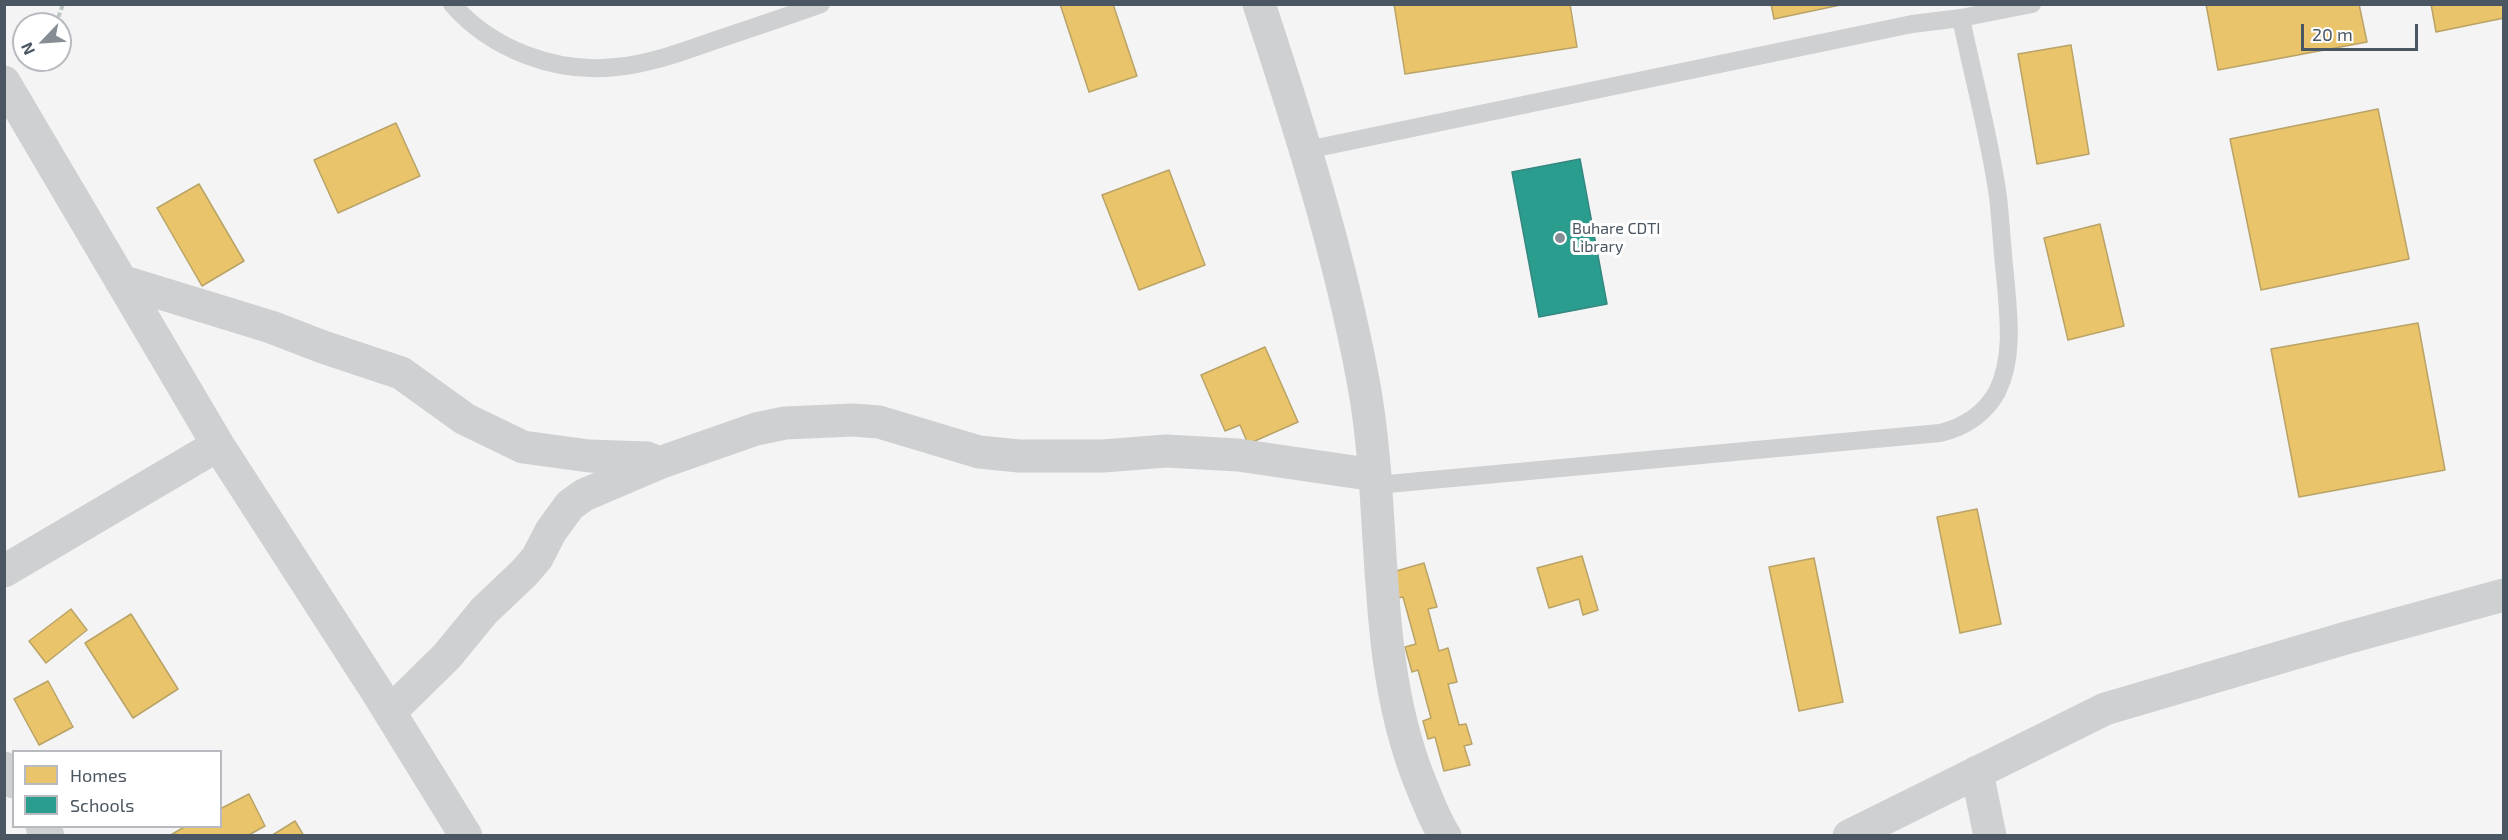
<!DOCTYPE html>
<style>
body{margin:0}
#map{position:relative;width:2508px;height:840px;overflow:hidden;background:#f4f4f4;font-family:"Exo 2",sans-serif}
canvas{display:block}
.frame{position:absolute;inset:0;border:6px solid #4a5661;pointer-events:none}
.legend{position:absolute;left:12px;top:750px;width:210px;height:78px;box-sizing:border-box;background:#fff;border:2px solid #b7bbc0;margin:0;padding:8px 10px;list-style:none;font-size:18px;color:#4a5661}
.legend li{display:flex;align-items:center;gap:12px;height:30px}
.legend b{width:30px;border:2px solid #b7bbc0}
.north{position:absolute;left:12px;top:12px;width:60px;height:60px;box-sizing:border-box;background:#fff;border:2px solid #b7bbc0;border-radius:50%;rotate:245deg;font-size:16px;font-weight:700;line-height:24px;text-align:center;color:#4a5661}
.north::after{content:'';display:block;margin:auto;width:21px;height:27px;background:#868d94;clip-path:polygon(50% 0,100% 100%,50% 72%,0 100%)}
.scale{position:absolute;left:2301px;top:24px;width:117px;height:27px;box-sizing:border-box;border:3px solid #4a5661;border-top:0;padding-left:8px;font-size:18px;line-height:21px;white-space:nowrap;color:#4a5661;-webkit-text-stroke:4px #fff;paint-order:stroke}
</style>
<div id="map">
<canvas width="2508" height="840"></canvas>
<div class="frame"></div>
<ul class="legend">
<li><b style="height:16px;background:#e9c46a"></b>Homes</li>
<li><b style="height:16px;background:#2a9d8f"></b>Schools</li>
</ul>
<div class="north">N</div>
<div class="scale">20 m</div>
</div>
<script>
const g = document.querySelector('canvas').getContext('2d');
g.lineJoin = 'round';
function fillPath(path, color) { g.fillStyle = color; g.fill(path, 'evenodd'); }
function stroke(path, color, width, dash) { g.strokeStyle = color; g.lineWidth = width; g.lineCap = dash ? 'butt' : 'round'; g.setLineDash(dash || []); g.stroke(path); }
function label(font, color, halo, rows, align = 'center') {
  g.font = font + ' "Exo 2",sans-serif'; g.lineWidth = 6; g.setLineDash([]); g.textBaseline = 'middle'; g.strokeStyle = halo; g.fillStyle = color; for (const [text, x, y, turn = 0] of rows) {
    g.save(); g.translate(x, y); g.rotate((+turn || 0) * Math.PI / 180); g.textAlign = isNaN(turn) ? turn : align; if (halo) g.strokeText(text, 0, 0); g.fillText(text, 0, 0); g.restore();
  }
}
const homes = new Path2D(`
 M 1060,4 L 1113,4 L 1137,76 L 1089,92 Z
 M 1394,4 L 1570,4 L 1577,47 L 1405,74 Z
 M 1771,4 L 1845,4 L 1774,19 Z
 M 2206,4 L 2359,4 L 2367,42 L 2218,70 Z
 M 2431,4 L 2504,4 L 2504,18 L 2436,32 Z
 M 2071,45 L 2089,154 L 2037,164 L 2018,54 Z
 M 2378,109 L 2409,259 L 2261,290 L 2230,139 Z
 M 396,123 L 420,176 L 338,213 L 314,160 Z
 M 1169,170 L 1205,265 L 1139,290 L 1102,195 Z
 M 199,184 L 244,261 L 202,286 L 157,208 Z
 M 2100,224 L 2124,326 L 2068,340 L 2044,238 Z
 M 2418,323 L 2445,470 L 2299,497 L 2271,349 Z
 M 1265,347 L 1298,422 L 1248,444 L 1240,425 L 1225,431 L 1201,375 Z
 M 1977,509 L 2001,624 L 1960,633 L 1937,517 Z
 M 1582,556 L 1598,610 L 1583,615 L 1579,599 L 1549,608 L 1537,568 Z
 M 1814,558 L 1843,702 L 1799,711 L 1769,567 Z
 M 1424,563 L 1437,607 L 1428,609 L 1439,651 L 1448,648 L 1457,682 L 1448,684 L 1459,725 L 1466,724 L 1472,744 L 1464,746 L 1470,765 L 1444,771 L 1435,737 L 1428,739 L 1423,721 L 1431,718 L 1418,670 L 1412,672 L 1405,647 L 1416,644 L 1403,597 L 1394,599 L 1386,574 Z
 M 71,609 L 87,630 L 46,663 L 29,641 Z
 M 131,614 L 178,689 L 133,718 L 85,643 Z
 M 48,681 L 73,727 L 39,745 L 14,699 Z
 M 249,794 L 265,826 L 247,836 L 169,836 L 186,826 L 220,826 L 220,809 Z
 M 295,821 L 304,836 L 271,836 Z`);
fillPath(homes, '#e9c46a');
stroke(homes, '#b9a367', 1.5);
const schools = new Path2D(`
 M 1580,159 L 1607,304 L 1539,317 L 1512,172 Z`);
fillPath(schools, '#2a9d8f');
stroke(schools, '#348881', 1.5);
stroke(new Path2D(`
 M 56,24 L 63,4
 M 40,70 L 44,60`), '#bcc7c4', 4, [4.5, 3]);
stroke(new Path2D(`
 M 452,4 C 491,49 556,74 616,67 C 650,64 681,52 713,41 C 749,29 785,17 821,4
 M 1307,150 L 1912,24 L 1961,18 L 2032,4
 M 1377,485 L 1940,433 C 1965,427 1984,415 1997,392 C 2015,356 2008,312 2005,275 C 2002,249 2001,223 1998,197 C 1990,138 1973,77 1961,18`), '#ced0d2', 18);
stroke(new Path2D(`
 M 1259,4 C 1300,128 1339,252 1363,380 C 1388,513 1369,655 1420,782 C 1428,801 1434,819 1445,836
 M 4,82 L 218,445 L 376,690 L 466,836
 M 121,281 L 271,327 L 323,347 L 401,373 L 465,419 L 523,447 L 589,456 L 647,458 L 659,463
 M 4,571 L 218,445
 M 390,712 L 447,656 L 484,611 L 524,573 L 537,558 L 551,531 L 570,505 L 584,495 L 659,463 L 756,429 L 785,423 L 853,420 L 879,422 L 979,452 L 1019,456 L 1103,456 L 1166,451 L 1238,455 L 1375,475
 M 4,768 L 14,782
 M 1977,772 L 1990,836
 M 42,826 L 48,836
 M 1849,836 L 2105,709 L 2346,638 L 2504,595`), '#ced0d2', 33);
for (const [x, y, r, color] of [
 [1560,238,6,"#868d94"]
]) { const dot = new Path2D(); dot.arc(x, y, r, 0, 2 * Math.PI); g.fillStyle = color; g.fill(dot); stroke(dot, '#fff', 2); }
label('16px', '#4a5661', '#fff', [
 ["Buhare CDTI",1572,229],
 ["Library",1572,247]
], 'left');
</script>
